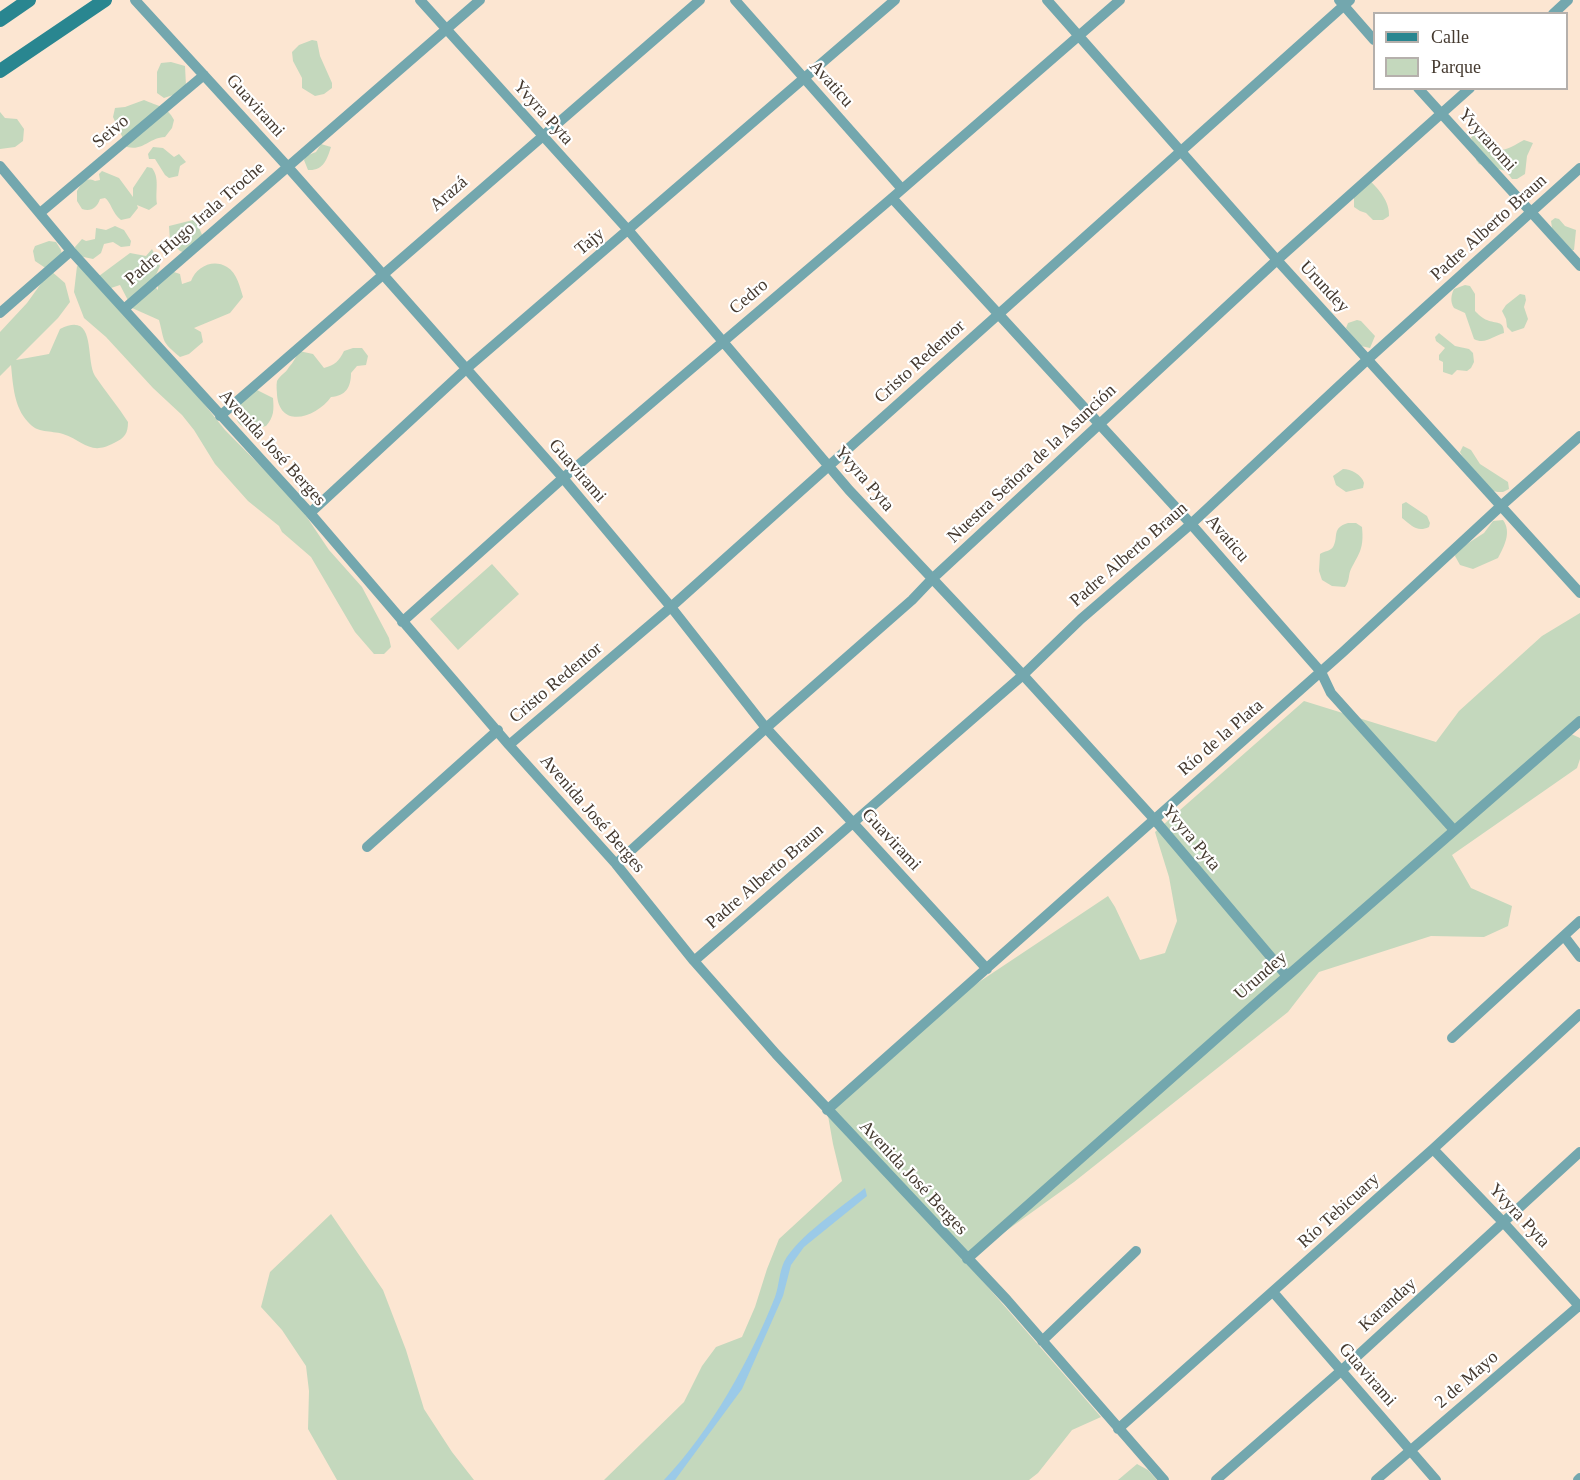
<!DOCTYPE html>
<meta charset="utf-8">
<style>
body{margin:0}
#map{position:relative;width:1580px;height:1480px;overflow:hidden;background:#fce6d2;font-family:"Times New Roman",serif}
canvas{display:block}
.legend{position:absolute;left:1373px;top:12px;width:195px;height:78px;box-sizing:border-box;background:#fff;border:2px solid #b5b0ac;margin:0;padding:8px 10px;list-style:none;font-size:18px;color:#453a30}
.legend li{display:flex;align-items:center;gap:12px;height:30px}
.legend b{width:30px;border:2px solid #b5b0ac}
</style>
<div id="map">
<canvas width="1580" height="1480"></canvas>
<ul class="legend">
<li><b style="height:8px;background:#298690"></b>Calle</li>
<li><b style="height:16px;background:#c4d8bd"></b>Parque</li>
</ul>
</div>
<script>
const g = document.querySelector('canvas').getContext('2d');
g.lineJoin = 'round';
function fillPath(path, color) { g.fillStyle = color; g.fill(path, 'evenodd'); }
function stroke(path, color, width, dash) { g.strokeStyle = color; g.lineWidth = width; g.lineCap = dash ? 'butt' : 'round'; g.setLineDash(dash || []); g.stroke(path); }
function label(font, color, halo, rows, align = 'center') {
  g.font = font + ' "Times New Roman",serif'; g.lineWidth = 4.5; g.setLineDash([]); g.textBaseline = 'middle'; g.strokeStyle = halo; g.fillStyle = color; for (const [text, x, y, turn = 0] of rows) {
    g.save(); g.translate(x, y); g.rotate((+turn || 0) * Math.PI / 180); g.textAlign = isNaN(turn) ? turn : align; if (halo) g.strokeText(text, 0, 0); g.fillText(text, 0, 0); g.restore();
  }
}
fillPath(new Path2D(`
 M 312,40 L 317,41 L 320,56 L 332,83 L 332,88 L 324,94 L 315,96 L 302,88 L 302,78 L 293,61 L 292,52 L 299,45 Z
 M 171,62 L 185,66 L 186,86 L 173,95 L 164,98 L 157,93 L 157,72 L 161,63 Z
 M 144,100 C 157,106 167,106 174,120 L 172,128 L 165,137 C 148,138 144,151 127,147 L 113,117 L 115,108 L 125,107 Z
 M 0,112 L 5,118 L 17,119 L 24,129 L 23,141 L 15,147 L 0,149 Z
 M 1475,134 C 1481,136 1482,139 1487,143 C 1500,157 1510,147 1524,140 L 1533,143 L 1527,156 L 1525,174 L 1517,179 L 1512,179 L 1506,171 L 1479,164 L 1476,160 L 1476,150 L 1471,137 Z
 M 321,144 L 331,147 C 327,160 323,171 308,170 L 304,160 L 306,156 L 316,152 Z
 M 153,147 L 163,148 L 174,157 L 179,154 L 186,162 L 180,166 L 178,176 L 169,178 L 165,175 L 155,159 L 149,159 L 148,154 Z
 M 147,167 L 152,168 C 160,178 155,191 157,204 L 149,210 L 137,205 L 138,208 L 130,218 L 121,220 C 112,213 111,202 105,198 L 100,199 C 97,208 91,212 82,209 L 77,201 L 77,191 C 81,184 85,176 95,181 L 100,180 L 99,174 L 102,171 L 119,178 L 133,197 L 133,188 Z
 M 1369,180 C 1379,189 1390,202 1389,216 L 1383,220 L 1373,220 L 1366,213 L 1360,211 L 1354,207 L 1354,194 Z
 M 1555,218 L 1559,219 L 1565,226 L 1576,230 L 1574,250 L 1572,250 L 1552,228 L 1551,221 Z
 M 193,220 L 197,223 L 203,237 L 185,253 L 180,251 L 170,241 L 169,226 Z
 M 115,226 L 124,230 L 131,241 L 130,246 L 121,247 L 113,242 L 104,244 L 101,253 L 93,259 L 79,256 L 76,252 L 75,247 L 82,239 L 86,241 L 95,239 L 96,228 L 106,230 Z
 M 49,241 L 56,242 L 61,250 L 63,260 L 51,271 L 65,283 L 70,302 L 58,318 L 16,360 L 49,354 L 60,329 C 97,310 85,359 95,376 C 105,391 118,406 128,422 C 128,433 125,438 114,443 C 90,456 84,441 63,434 C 50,430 38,434 28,422 C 14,407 13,385 11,365 L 0,376 L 0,332 L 27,303 L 50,271 L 35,261 L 33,251 L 35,246 Z
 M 152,249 L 160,266 L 152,284 L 158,290 L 158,282 L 171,271 L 180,274 L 182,284 L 191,281 C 196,267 213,258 227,267 C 237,273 240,287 243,297 L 230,313 L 194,328 L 201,332 L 203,342 L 189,354 L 180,357 C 161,341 165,343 159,320 L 132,308 L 120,285 L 111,288 L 225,430 L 298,504 L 329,550 L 362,587 L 389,638 L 391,647 L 384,654 L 374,654 L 355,632 L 311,557 L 282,532 L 279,526 L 248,501 L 215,464 L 194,430 L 182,415 L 153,388 L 106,337 L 84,318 L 74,292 L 77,266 L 86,268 L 99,276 L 130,253 L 146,256 Z
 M 1465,285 L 1470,286 L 1475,294 L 1475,311 C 1478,314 1483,319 1487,320 C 1496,324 1504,320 1504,333 C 1493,336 1485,345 1474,339 L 1465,313 L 1454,308 C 1450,302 1451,295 1454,289 Z
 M 1520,294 L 1525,295 L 1526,300 L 1524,307 L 1528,319 L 1524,328 L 1512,332 L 1507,327 L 1506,319 L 1502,311 L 1506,305 Z
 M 1357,320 L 1361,321 L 1375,336 L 1370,348 L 1361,346 L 1346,328 L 1348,323 Z
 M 1439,333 L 1455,346 L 1469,349 L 1473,353 L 1474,362 L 1471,368 L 1467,371 L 1457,370 L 1452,375 L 1443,372 L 1443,362 L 1439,360 L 1439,355 L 1445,348 L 1436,341 L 1435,337 Z
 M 353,348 L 362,348 L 368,356 L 366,365 L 357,366 L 351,373 C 351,387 346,396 331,397 C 317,417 280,430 277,395 C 277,391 276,386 277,381 C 280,375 286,373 289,367 C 293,363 296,357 299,351 L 313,354 L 324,368 C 335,365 339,361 344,351 Z
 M 255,389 L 273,398 C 274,410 274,417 266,426 C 247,431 234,429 235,406 Z
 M 1463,446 L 1471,450 L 1480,464 L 1508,482 L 1509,489 L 1503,492 C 1499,492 1496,492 1493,491 C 1486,486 1463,459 1460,452 Z
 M 1343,469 C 1351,469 1362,475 1364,483 L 1363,488 L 1346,492 L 1336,485 L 1333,476 Z
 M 1406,502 L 1427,516 L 1430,523 L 1429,527 C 1417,533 1411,525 1402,518 L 1402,504 Z
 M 1503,520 C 1512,532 1504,547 1498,558 L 1473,569 L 1460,565 L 1455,556 L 1456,551 L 1484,533 L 1493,521 Z
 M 1348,523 L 1356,523 L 1362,527 C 1364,548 1360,552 1351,569 C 1348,575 1350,581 1345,587 L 1332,586 L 1322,580 L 1319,571 L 1320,554 C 1324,551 1331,551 1333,547 C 1339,537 1331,528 1348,523 Z
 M 492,564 L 519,594 L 458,650 L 430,619 Z
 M 1580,613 L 1580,718 L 1569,733 L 1580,738 L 1580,759 L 1577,768 L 1452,855 L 1471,888 L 1512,906 L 1508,926 L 1484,937 L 1431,936 L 1319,972 L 1288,1012 L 1074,1182 L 967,1259 L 967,1263 L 1101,1417 L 1072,1430 L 1038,1473 L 1029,1480 L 604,1480 L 684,1402 L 702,1366 L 716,1347 L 742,1337 L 755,1307 L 767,1269 L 779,1239 L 842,1181 L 833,1144 L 827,1110 L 952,1000 L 1108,896 L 1115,907 L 1140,960 L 1165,953 L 1177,921 L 1169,877 L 1155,832 L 1304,701 L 1436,742 L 1459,711 L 1542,636 Z
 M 331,1214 L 383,1290 L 406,1350 L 424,1409 L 452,1452 L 474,1480 L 337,1480 L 308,1429 L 309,1391 L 306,1366 L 282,1330 L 261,1307 L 270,1272 Z
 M 1137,1464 L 1148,1470 L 1157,1480 L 1118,1480 Z`), '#c4d8bd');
fillPath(new Path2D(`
 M 865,1188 L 867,1196 L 804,1247 L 791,1265 L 783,1296 L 742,1389 L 675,1480 L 664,1480 C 712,1429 749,1362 775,1297 C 779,1286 779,1273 784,1262 C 797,1237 842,1207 865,1188 Z`), '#9bcae8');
stroke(new Path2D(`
 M 135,0 L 287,166 L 563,478 L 671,607 L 766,728 L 987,969
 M 420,0 L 629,231 L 849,490 L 1023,675 L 1154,819 L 1287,976
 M 735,0 L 902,189
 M 1047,0 L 1277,260 L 1580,593
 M 1339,0 L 1374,40
 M 1553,14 L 1568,0
 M 1418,88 L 1580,266
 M 0,166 L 71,251 L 310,513 L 509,745 L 616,864 L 694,961 L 776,1054 L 1007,1300 L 1164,1480
 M 892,198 L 1191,524 L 1321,672 L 1331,693 L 1454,830
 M 40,213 L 204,75
 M 124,309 L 480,0
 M 0,313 L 71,251
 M 220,416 L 700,0
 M 310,513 L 466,369 L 895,0
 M 402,622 L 563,478 L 892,198 L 1120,0
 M 509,745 L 671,607 L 1350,0
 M 367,847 L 498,730
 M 616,864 L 766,728 L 912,600 L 932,579 L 1277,260 L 1470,88
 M 1564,936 L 1580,957
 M 694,961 L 1023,675 L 1081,619 L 1191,524 L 1368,359 L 1580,168
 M 1452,1038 L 1580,921
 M 827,1110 L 1343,652 L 1502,505 L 1580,436
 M 1433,1149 L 1503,1222 L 1580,1307
 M 967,1259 L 1262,998 L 1580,721
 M 1273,1292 L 1436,1480
 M 1042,1341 L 1136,1251
 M 1118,1429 L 1433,1149 L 1580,1014
 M 1216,1480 L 1342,1370 L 1580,1152
 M 1376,1480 L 1580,1305
 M 1578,1480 L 1580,1478`), '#73a7ae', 10);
stroke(new Path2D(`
 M 0,20 L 29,0
 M 0,71 L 105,0`), '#298690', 14);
label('18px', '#453a30', '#fff', [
 ["Avaticu",831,84,48],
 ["Guavirami",255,106,48],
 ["Yvyra Pyta",543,113,48],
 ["Seivo",111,132,-40],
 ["Yvyraromi",1487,140,48],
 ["Arazá",449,194,-41],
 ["Padre Hugo Irala Troche",195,224,-41],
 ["Padre Alberto Braun",1489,228,-42],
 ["Tajy",590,242,-40],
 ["Urundey",1324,287,47],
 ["Cedro",749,297,-40],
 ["Cristo Redentor",920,362,-42],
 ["Avenida José Berges",272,448,48],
 ["Nuestra Señora de la Asunción",1032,464,-43],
 ["Guavirami",577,471,49],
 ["Yvyra Pyta",864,479,49],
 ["Avaticu",1227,539,49],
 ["Padre Alberto Braun",1129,555,-41],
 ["Cristo Redentor",556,683,-40],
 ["Río de la Plata",1221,738,-41],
 ["Avenida José Berges",592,814,49],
 ["Yvyra Pyta",1191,838,50],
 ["Guavirami",891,840,47],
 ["Padre Alberto Braun",765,877,-41],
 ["Urundey",1261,976,-41],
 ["Avenida José Berges",913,1178,47],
 ["Río Tebicuary",1339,1211,-42],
 ["Yvyra Pyta",1519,1216,47],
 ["Karanday",1388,1305,-42],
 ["Guavirami",1367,1375,49],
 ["2 de Mayo",1467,1380,-41]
]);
</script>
